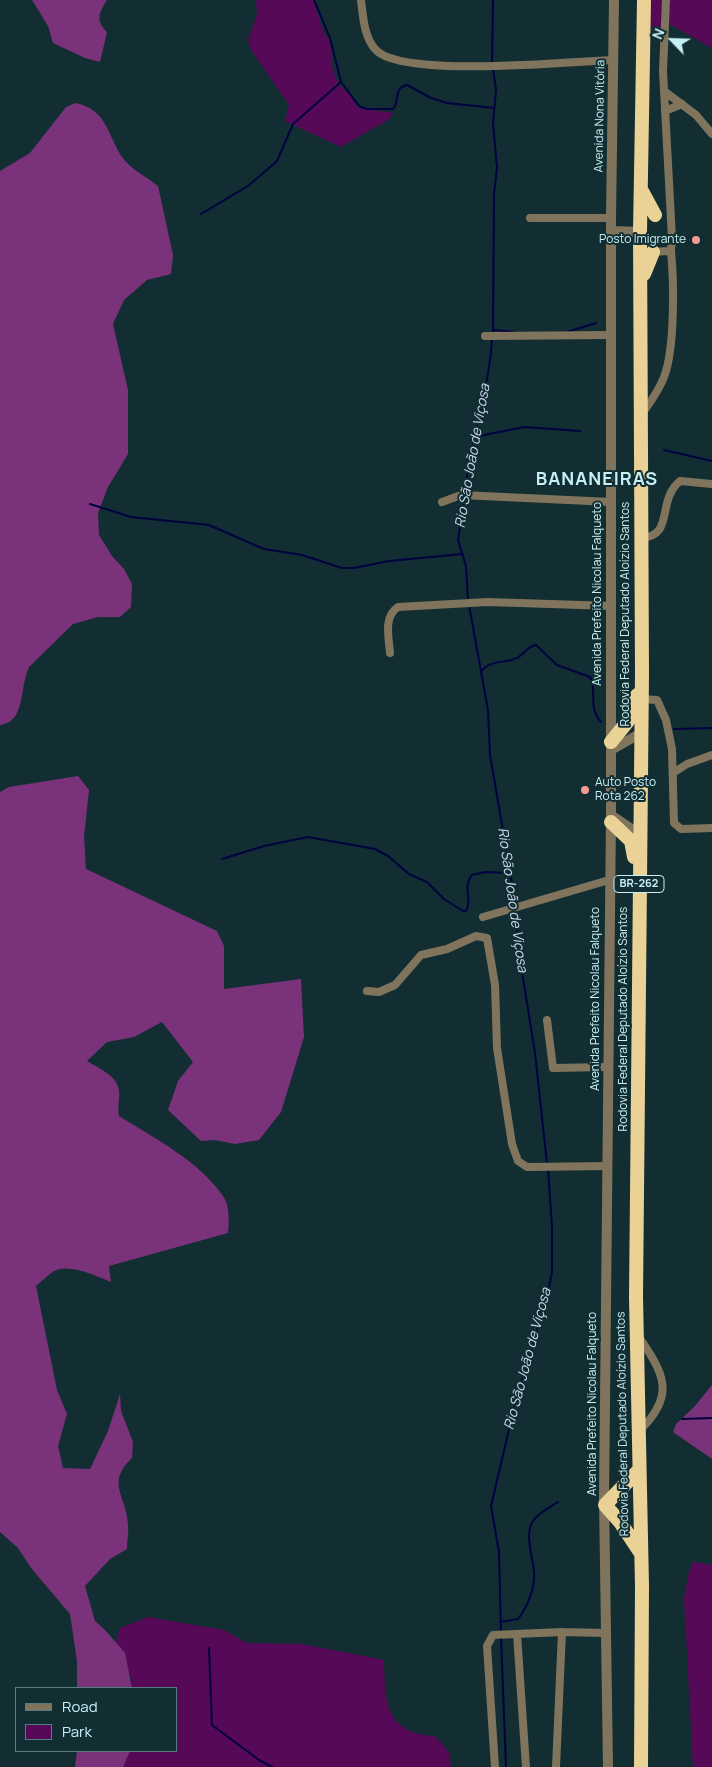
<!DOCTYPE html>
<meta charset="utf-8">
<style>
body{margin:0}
#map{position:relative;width:712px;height:1767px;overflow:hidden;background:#122e32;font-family:Manrope,sans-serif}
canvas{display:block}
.legend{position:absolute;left:15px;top:1687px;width:162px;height:65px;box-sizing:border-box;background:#122e32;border:1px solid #5a7c80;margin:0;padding:6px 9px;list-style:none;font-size:15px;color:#c7f0f6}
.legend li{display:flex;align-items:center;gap:10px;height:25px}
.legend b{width:25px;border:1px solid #5a7c80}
.north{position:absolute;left:647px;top:15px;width:50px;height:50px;-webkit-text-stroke:4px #122e32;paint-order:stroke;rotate:294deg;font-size:14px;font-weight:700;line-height:20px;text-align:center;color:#c7f0f6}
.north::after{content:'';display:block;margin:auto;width:18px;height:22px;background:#c7f0f6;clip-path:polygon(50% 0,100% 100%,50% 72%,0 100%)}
</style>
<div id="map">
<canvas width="712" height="1767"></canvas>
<ul class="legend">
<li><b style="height:6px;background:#80755c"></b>Road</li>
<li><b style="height:14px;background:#550957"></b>Park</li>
</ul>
<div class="north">N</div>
</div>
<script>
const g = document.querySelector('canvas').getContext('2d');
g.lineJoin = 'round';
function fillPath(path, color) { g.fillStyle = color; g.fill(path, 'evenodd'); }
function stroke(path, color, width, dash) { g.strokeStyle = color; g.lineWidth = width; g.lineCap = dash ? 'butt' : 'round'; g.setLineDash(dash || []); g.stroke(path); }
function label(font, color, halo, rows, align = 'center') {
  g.font = font + ' Manrope,sans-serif'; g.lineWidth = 4; g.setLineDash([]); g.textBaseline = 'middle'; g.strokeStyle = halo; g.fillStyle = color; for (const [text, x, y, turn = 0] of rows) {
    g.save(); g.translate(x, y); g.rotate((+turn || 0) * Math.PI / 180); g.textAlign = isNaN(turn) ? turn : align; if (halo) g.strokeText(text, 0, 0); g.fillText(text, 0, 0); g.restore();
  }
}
fillPath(new Path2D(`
 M 256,0 L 313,0 L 324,34 L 330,41 L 333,71 L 339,85 L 350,95 L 358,108 L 394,113 L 388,120 L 341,147 L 285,121 L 289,105 L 251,50 L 248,40 L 257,15 Z
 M 644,0 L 712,0 L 712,48 L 671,25 L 644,28 Z
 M 693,1562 L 712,1565 L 712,1767 L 693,1767 L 684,1598 L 689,1571 Z
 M 148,1617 L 224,1630 L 247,1643 L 302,1644 L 384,1660 C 385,1701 385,1734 435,1736 L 449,1752 L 451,1767 L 123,1767 L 130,1751 L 176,1751 L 176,1688 L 132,1688 L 132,1679 L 116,1642 L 120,1628 Z`), '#550957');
fillPath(new Path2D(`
 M 32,0 L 107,0 C 99,13 95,20 107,32 L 100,62 L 85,58 L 53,43 L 48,26 Z
 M 76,103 C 107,110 107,134 122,157 C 130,169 147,177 158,186 L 173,255 L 171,274 L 147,280 L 124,300 L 113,324 L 128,390 L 128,454 L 108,487 L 98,513 L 99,535 L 112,556 L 124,569 L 132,584 L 131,607 L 120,617 L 98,617 L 73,624 L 29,667 C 19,688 26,722 0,725 L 0,171 L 30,153 L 66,107 Z
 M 78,776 L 89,790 L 84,837 L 86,869 L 217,931 L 224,946 L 224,989 L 301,979 L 304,1037 L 281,1112 L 259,1140 L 235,1144 L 214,1140 L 201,1141 L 168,1110 L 178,1081 L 193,1062 L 162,1022 L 134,1037 L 107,1042 L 87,1061 C 98,1068 118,1076 119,1091 C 120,1100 117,1107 119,1116 C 154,1138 199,1161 223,1196 C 230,1206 229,1221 228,1233 L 109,1266 L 111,1282 C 96,1276 70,1263 54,1271 C 48,1275 42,1281 36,1286 L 57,1390 L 67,1414 L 58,1446 L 63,1468 L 90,1469 L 108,1431 L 120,1394 L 121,1411 L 133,1442 L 132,1458 C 105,1483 127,1496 128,1525 C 129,1532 127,1541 127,1549 L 110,1559 L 85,1586 L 95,1621 L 105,1630 L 125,1653 L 132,1688 L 77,1688 L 77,1661 L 70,1614 L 31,1568 L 18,1548 L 0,1532 L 0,792 L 9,787 Z
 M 712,1385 L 712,1459 L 673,1432 L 676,1424 L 695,1406 Z
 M 77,1751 L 130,1751 L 123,1767 L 75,1767 Z`), '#7a327b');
stroke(new Path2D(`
 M 314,0 L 330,38 L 341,82 L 359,106 L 367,109 L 393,109 C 400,101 393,88 407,85 L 431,98 L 447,103 L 494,108
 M 492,63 L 493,0
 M 201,214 L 248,186 L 277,161 L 293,124 L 341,82
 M 493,330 L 515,332
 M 493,332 L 494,195 L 497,168 L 493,123 L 496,90 L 493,68
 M 567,332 L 596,323
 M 474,437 L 524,427 L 580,431
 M 664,450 L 712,461
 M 465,492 C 470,440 490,389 492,337
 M 465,497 L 458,540 L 466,566 L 468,600
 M 90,504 L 131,517 L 209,525 L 264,549 L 302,555 L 342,568 L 354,568 L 389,561 L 463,554
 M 469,605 L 488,710 L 490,755 L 516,906
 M 481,672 C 490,659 504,664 517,658 C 524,654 529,645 536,645 L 557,665 L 590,677 C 598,693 587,706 601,722
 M 674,729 L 712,728
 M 222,859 L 264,846 L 308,837 L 375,849 L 388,856 L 409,874 L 427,882 L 444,899 L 463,911 L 466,911 C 473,899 462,887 472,875 L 485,872 L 510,873
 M 516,911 L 519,953 L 535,1053 L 547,1164
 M 682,1419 L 712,1418
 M 500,1622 L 518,1619 C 528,1606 535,1588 534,1572 C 533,1557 524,1534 533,1521 C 538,1513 550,1507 558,1502
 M 501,1632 L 499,1552 L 491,1506 L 515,1404 L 548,1293 L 552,1272 L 552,1227 L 548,1168
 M 501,1637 L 506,1767
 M 209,1648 L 212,1725 L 259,1760 L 272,1767`), '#020240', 2);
stroke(new Path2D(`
 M 361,0 C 363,16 364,38 376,50 C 402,78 569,62 613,60
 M 664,91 L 696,115 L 712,134
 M 665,111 L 682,104
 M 530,218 L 611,218
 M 649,252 L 671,251 L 672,238 L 663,71 L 666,0
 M 485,336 L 611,335
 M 642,414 C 650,402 659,391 664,377 C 675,349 674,282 671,251
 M 442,502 L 461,495 L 611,502
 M 641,538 C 675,536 656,501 680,481 L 712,484
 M 390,653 C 389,638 383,617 398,607 L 488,602 L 612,606
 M 641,699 L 657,700 L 666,720 L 672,749 L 674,823 L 681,829 L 712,828
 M 673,773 L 687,764 L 712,755
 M 483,917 L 609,880
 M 367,991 L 379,992 L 395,985 L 421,955 L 447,949 L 476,936 L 487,938 L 495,985 L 497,1048 L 512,1144 L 518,1161 L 527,1167 L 608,1166
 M 547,1020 L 553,1068 L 607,1067
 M 639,1337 C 664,1374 676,1395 640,1430
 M 517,1634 L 526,1767
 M 495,1767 L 487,1646 L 493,1635 L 562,1632 L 605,1633
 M 556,1767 L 562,1632`), '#80755c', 8);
stroke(new Path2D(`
 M 611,231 L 640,232
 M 611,750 L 641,733
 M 612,816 L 639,834
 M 608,1767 L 604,1498 L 611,816 L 611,218 L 614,0`), '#80755c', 10);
stroke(new Path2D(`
 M 642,191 L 655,215
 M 644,274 L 653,252
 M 611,742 L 628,721 L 637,695
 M 611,822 L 631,841 L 634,857
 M 639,1470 L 605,1505 L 620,1522 L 640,1552
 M 641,1767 L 642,1586 L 636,1297 L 642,673 L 640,232 L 644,0`), '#ead196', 14);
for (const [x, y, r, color] of [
 [696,240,5,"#f59c92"],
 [585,790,5,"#f59c92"]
]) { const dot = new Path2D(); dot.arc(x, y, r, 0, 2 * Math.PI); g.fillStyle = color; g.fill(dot); stroke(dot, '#122e32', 2); }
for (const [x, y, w] of [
 [639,884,50]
]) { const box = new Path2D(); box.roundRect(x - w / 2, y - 8.5, w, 17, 4); g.fillStyle = '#122e32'; g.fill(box); stroke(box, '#c7f0f6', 1); }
label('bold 11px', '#c7f0f6', null, [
 ["BR-262",639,884]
]);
label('12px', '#c7f0f6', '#122e32', [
 ["Avenida Nona Vitória",600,116,-89],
 ["Avenida Prefeito Nicolau Falqueto",598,594,-90],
 ["Rodovia Federal Deputado Aloízio Santos",626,614,-90],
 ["Avenida Prefeito Nicolau Falqueto",596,999,-90],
 ["Rodovia Federal Deputado Aloízio Santos",624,1019,-90],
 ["Avenida Prefeito Nicolau Falqueto",593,1404,-90],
 ["Rodovia Federal Deputado Aloízio Santos",623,1424,-91]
]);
label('12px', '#c7f0f6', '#122e32', [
 ["Posto Imigrante",686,240],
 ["Auto Posto",595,783,"left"],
 ["Rota 262",595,797,"left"]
], 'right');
label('italic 14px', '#cdd7ee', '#122e32', [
 ["Rio São João de Viçosa",473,456,-80],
 ["Rio São João de Viçosa",512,900,82],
 ["Rio São João de Viçosa",528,1359,-75]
]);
g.letterSpacing = '1px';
label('bold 18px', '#c7f0f6', '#122e32', [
 ["BANANEIRAS",597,480]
]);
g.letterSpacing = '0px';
</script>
